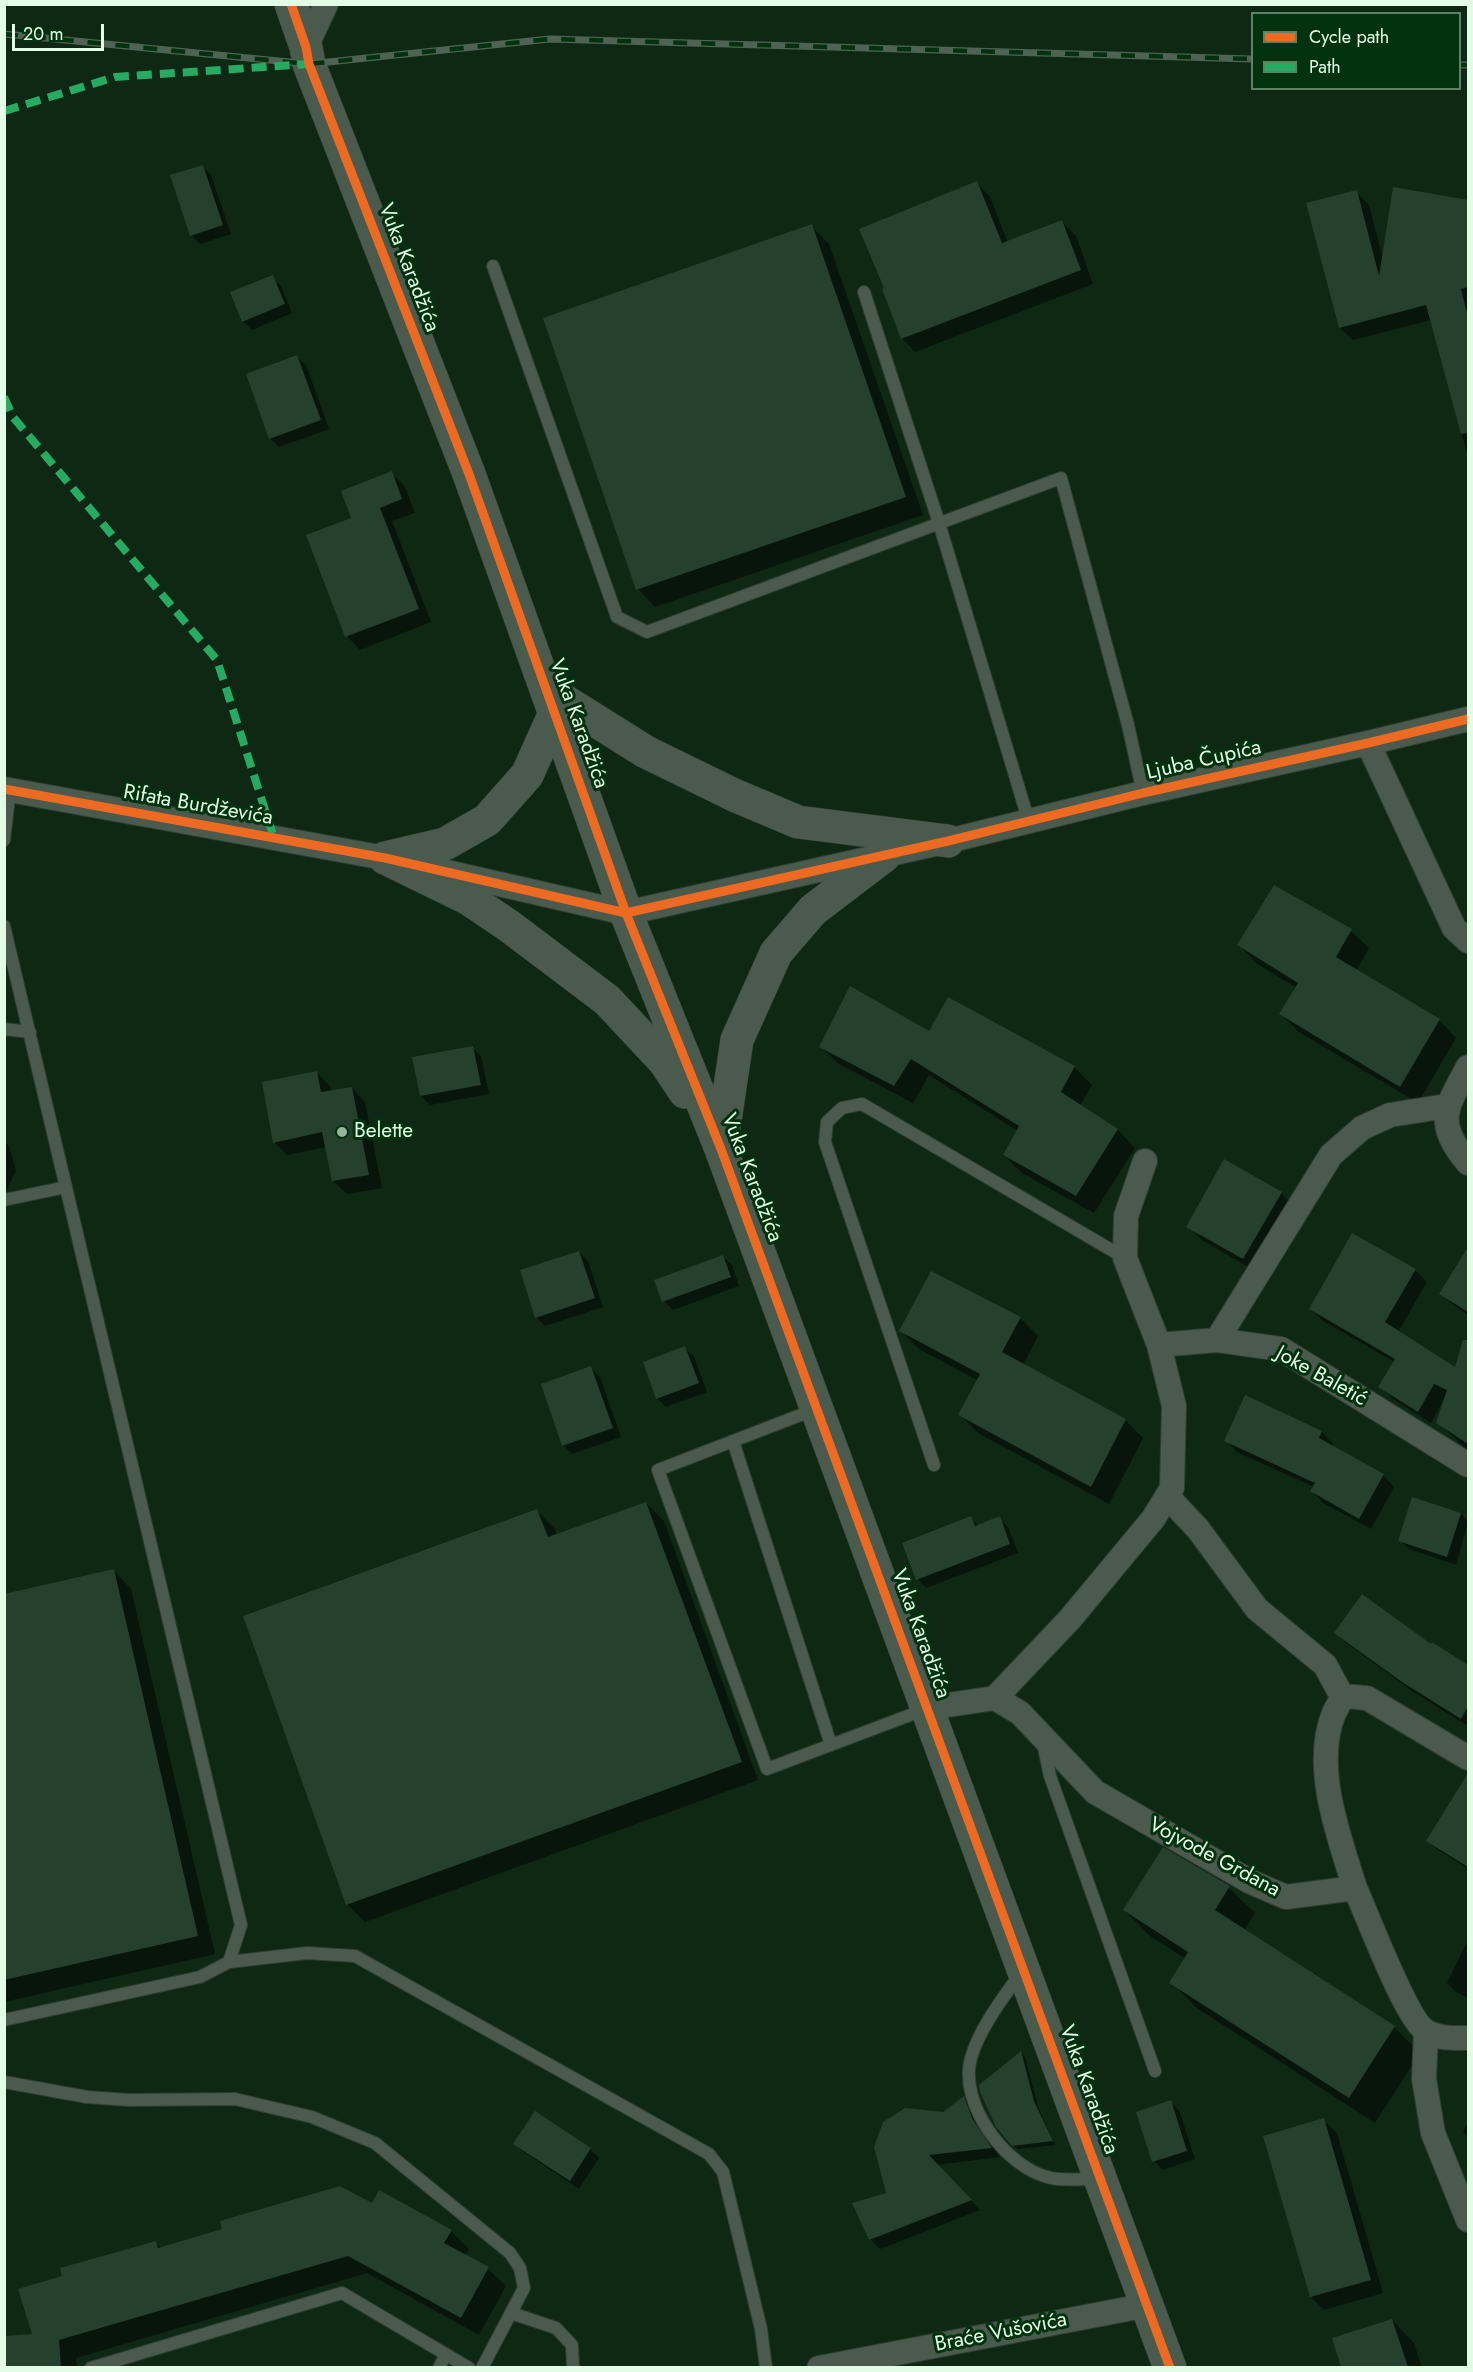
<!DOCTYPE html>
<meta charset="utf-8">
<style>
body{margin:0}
#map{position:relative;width:1473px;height:2372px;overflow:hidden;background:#0e2814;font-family:Jost,sans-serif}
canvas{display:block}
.frame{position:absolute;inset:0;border:6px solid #e3fce5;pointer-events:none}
.legend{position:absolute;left:1251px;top:12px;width:210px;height:78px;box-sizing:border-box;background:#03320e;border:2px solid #5d8364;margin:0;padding:8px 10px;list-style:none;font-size:18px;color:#e3fce5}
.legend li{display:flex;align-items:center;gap:12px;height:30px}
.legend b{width:30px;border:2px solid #5d8364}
.scale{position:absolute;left:12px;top:24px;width:92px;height:27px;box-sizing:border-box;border:3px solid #e3fce5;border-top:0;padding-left:8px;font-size:18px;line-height:21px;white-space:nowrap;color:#e3fce5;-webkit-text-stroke:4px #03320e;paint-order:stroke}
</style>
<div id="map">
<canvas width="1473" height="2372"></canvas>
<div class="frame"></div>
<ul class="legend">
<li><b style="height:8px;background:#ed6a23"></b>Cycle path</li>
<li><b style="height:8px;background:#26ab63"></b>Path</li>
</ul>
<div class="scale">20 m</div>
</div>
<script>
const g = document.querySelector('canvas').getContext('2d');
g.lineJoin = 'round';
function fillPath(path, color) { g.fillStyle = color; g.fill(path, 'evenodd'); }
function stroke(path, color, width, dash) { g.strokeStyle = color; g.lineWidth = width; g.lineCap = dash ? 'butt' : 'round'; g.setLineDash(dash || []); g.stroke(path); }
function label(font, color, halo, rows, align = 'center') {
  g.font = font + ' Jost,sans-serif'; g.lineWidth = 6; g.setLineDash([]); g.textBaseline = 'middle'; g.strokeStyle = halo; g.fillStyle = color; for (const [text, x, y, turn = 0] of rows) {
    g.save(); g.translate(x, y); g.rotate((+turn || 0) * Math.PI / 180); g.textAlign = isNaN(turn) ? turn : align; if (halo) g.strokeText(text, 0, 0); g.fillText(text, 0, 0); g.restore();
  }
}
fillPath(new Path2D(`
 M 203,167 L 211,175 L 231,234 L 200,244 L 191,235 Z
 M 977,183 L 990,197 L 1008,243 L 1062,222 L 1076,236 L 1093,284 L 915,352 L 902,338 Z
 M 1394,189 L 1468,201 L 1468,457 L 1431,320 L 1353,340 L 1340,328 L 1356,192 L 1369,205 L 1383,259 Z
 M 811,226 L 829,244 L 923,515 L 655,607 L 638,589 Z
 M 272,277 L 281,286 L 292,313 L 252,330 L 243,321 Z
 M 297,357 L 306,365 L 329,429 L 279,447 L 271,439 L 248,375 Z
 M 391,473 L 405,487 L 415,513 L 392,521 L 431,622 L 360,650 L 347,636 L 353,519 Z
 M 1351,931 L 1369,948 L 1356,971 L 1439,1020 L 1456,1038 L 1418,1103 L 1299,1032 L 1281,1014 L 1297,988 L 1256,963 L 1239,945 Z
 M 930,1033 L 1074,1067 L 1092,1085 L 1080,1106 L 1118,1130 L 1135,1148 L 1094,1213 L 1022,1173 L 1004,1155 L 1018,1131 L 929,1075 L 913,1103 L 839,1064 L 821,1047 Z
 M 472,1047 L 481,1056 L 489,1094 L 430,1105 L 421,1096 Z
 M 317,1073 L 330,1086 L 332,1092 L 352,1088 L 365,1102 L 382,1188 L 347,1194 L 333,1181 L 327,1147 L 287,1155 L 274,1142 Z
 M 4,1141 L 9,1146 L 16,1171 L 4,1195 Z
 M 1281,1193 L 1294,1206 L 1257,1272 L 1202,1240 L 1188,1226 Z
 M 1468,1250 L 1468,1315 L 1452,1304 L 1441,1294 Z
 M 579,1252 L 588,1261 L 603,1307 L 545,1326 L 536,1317 Z
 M 723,1257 L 732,1265 L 739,1286 L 673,1310 L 664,1301 Z
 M 1415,1270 L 1427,1282 L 1398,1332 L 1460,1386 L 1468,1391 L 1468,1450 L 1438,1423 L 1445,1397 L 1431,1423 L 1392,1398 L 1380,1386 L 1395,1362 L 1323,1321 L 1311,1309 Z
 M 931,1273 L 1020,1318 L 1038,1336 L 1023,1365 L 1125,1420 L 1143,1438 L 1109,1504 L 978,1433 L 960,1415 L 979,1381 L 919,1349 L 901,1331 Z
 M 685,1348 L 694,1357 L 707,1392 L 666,1407 L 657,1398 Z
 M 591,1368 L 600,1377 L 621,1437 L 572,1454 L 563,1445 Z
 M 1246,1397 L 1322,1432 L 1333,1444 L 1332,1447 L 1383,1475 L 1394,1487 L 1371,1529 L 1323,1503 L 1312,1491 L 1314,1487 L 1237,1452 L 1226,1440 Z
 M 1413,1499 L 1461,1514 L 1468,1522 L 1456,1565 L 1409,1549 L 1400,1540 Z
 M 646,1503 L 664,1521 L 758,1780 L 365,1922 L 347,1904 L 537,1511 L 555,1529 L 557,1536 Z
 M 970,1518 L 979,1526 L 999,1518 L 1008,1527 L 1018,1553 L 926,1588 L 918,1579 L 904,1544 Z
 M 114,1571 L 131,1589 L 215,1954 L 4,2002 L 4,1596 Z
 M 1336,1633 L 1431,1647 L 1433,1644 L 1468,1666 L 1468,1726 L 1412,1691 L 1345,1642 Z
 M 1456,1796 L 1468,1804 L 1468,1869 L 1437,1849 L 1428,1841 Z
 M 1163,1849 L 1229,1888 L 1255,1913 L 1244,1931 L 1394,2027 L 1420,2053 L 1375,2123 L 1197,2008 L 1171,1982 L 1186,1959 L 1150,1936 L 1124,1910 Z
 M 1467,1942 L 1468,1942 L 1468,1998 L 1456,1992 L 1447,1983 Z
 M 1021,2053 L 1025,2057 L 1038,2107 L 1055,2145 L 1018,2149 L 1013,2145 Z
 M 964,2098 L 973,2108 L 981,2129 L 1000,2157 L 936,2165 L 980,2210 L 880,2249 L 870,2239 L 888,2194 Z
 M 1170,2102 L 1179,2110 L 1195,2159 L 1163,2170 L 1154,2161 Z
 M 1323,2120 L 1337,2133 L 1383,2293 L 1324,2310 L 1311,2297 Z
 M 1468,2123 L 1468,2137 L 1463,2132 Z
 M 515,2144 L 590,2149 L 599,2158 L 579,2189 L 524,2152 Z
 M 373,2205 L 451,2231 L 469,2249 L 465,2256 L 488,2269 L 506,2286 L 479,2335 L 367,2273 L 76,2358 L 77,2368 L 4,2368 L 4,2337 L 34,2335 L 64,2277 L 156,2243 L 161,2248 Z
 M 1392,2320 L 1414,2343 L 1422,2368 L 1343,2368 L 1334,2339 Z`), '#0007');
fillPath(new Path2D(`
 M 203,165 L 223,225 L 190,236 L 170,175 Z
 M 977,181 L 1002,243 L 1062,220 L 1081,270 L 901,339 L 882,289 L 884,288 L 859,229 Z
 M 1393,187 L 1468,200 L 1468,287 L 1461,289 L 1468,318 L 1468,433 L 1461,434 L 1426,305 L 1339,328 L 1306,203 L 1357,190 L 1379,276 Z
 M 812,224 L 906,497 L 636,590 L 543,318 Z
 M 273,275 L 285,304 L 242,322 L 230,292 Z
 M 297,355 L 321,420 L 269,439 L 246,374 Z
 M 392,471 L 402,499 L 380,508 L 419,609 L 345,637 L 306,535 L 351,518 L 341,491 Z
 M 1274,885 L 1352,929 L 1336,957 L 1440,1019 L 1400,1087 L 1279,1014 L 1298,983 L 1237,945 Z
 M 850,986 L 929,1031 L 948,997 L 1075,1066 L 1061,1092 L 1118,1129 L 1076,1196 L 1003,1155 L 1019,1126 L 911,1059 L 894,1086 L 819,1047 Z
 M 473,1046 L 481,1085 L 420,1096 L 412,1057 Z
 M 317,1071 L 321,1092 L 352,1087 L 369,1175 L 332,1181 L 322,1132 L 273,1143 L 262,1082 Z
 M 1224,1159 L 1282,1192 L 1243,1259 L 1186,1227 Z
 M 1352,1233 L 1416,1269 L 1385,1322 L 1455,1367 L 1463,1340 L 1468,1340 L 1468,1444 L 1436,1423 L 1447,1390 L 1434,1384 L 1418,1412 L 1378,1387 L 1395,1359 L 1309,1309 Z
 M 1468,1247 L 1468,1312 L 1439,1294 Z
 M 579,1251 L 595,1298 L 535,1318 L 520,1270 Z
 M 723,1255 L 731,1277 L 662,1302 L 654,1280 Z
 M 931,1271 L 1021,1317 L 1002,1352 L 1126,1419 L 1091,1487 L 958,1415 L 980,1374 L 899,1331 Z
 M 685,1346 L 699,1383 L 656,1399 L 643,1362 Z
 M 591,1366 L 613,1428 L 562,1446 L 541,1384 Z
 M 1245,1395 L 1322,1431 L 1319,1438 L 1384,1474 L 1359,1519 L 1310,1491 L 1315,1483 L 1224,1441 Z
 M 1412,1497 L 1461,1513 L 1447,1557 L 1398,1541 Z
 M 646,1502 L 742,1762 L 346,1905 L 243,1616 L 537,1509 L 548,1537 Z
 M 971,1516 L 975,1526 L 1000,1516 L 1010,1544 L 916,1580 L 902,1543 Z
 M 114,1569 L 198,1936 L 4,1980 L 4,1594 Z
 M 1362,1594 L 1431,1644 L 1432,1642 L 1468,1665 L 1468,1706 L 1461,1719 L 1402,1682 L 1334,1633 Z
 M 1468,1773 L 1468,1867 L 1426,1841 Z
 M 1163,1847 L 1230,1886 L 1215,1910 L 1395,2026 L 1349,2098 L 1169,1983 L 1188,1952 L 1123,1910 Z
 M 1021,2051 L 1034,2101 L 1053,2141 L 1012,2146 L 996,2127 L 980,2092 L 979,2085 Z
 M 964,2096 L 972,2118 L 992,2148 L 929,2155 L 972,2200 L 869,2240 L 852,2203 L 886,2193 L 874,2147 L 883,2122 L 905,2108 L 943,2112 Z
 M 1171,2100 L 1187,2151 L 1152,2162 L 1136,2112 Z
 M 535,2111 L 591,2148 L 570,2181 L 513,2144 Z
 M 1324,2118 L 1371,2280 L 1310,2297 L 1263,2136 Z
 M 340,2186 L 372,2203 L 379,2190 L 452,2230 L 444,2243 L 489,2267 L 461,2318 L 348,2256 L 59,2340 L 61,2367 L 4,2367 L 4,2336 L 32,2334 L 18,2289 L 62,2276 L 60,2268 L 156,2241 L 158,2248 L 222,2229 L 220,2221 Z
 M 1392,2319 L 1408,2367 L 1341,2367 L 1332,2338 Z`), '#25402c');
const lane = new Path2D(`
 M 493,266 L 617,617 L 647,632 L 1061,478 L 1128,725 L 1143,793
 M 864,292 L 939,523 L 1029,822
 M 4,840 L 10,790
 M 4,926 L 241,1925 L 229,1962 L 200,1977 L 4,2020
 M 4,1029 L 30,1032
 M 4,1200 L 66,1187
 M 816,1409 L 658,1470 L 767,1769 L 926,1709
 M 733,1441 L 831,1745
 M 934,1465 L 825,1142 L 827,1122 L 842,1108 L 862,1104 L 1125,1258
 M 1043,1743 L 1050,1776 L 1155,2071
 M 229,1962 L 307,1953 L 355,1956 L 709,2154 L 723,2172 L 761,2329 L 766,2368
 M 1020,1974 C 1003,1998 979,2029 971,2058 C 958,2103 1006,2169 1051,2178 C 1065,2181 1082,2179 1097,2179
 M 4,2082 L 87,2097 L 129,2100 L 235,2099 L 312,2117 L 375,2143 L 510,2253 L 520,2268 L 524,2288 L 482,2368
 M 511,2313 L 556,2328 L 572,2345 L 573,2368
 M 91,2368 L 342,2293 L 469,2368
 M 439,2368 L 446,2354`);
const street = new Path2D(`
 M 306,47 L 326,4
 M 1368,743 L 1454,928 L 1468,941
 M 4,789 L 385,858 L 626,913 L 948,841 L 1143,793 L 1368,743 L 1468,719
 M 1468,1067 C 1446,1108 1434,1122 1468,1163
 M 1217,1340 L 1331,1155 L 1362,1128 L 1390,1115 L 1447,1106
 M 1159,1345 L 1217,1340 L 1281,1349 L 1468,1465
 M 1167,1496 L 1198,1529 L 1257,1609 L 1325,1665 L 1343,1698
 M 995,1698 L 1070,1619 L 1153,1519 L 1172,1488 L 1174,1406 L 1159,1345 L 1125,1258 L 1126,1216 L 1145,1161
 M 928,1708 L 995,1698 L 1020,1713 L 1095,1792 L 1251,1882 L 1286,1897 L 1355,1888 C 1367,1914 1407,2022 1427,2032 C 1440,2039 1455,2038 1468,2038
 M 1355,1888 C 1339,1837 1312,1766 1334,1713 C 1337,1708 1339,1701 1344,1698 C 1350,1695 1360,1698 1367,1698 L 1468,1758
 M 1426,2032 L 1424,2079 L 1433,2133 L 1468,2220
 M 819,2368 L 1148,2305`);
const secondary = new Path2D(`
 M 291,4 L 306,47 L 309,64 L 469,474 L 626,913 L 721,1149 L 1170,2368
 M 547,690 L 646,752 L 734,795 L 798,822 L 948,841
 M 385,858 L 469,899 L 509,926 L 607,1000 L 665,1062 L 685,1092
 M 385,858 L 445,844 L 487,820 L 527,775 L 555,713
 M 721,1147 L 737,1040 L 776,953 L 813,910 L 884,856`);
stroke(lane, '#2e3f30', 14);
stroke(street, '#2e3f30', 26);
stroke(secondary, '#2e3f30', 34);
stroke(lane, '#4a5a4c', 12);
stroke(street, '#4a5a4c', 24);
stroke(secondary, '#4a5a4c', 33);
const rail = new Path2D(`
 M 4,34 L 309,64 L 550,39 L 1252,59
 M 1460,65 L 1468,65`);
stroke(rail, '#4f6354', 7);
stroke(rail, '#03320e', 4.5, [14]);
stroke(new Path2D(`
 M 4,111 L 115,77 L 309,64
 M 4,397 L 13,417 L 217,660 L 274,838`), '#26ab63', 8, [15, 8]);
stroke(new Path2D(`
 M 291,4 L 306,47 L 309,64 L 469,474 L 626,913 L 721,1149 L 1170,2368
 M 4,789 L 385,858 L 626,913 L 948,841 L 1143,793 L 1368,743 L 1468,719`), '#ed6a23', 9);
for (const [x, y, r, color] of [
 [342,1132,6,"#98b29c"]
]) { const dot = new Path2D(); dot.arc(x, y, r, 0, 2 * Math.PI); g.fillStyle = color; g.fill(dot); stroke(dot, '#03320e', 2); }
label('21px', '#e3fce5', '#03320e', [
 ["Vuka Karadžića",408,268,69],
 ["Vuka Karadžića",578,724,70],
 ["Ljuba Čupića",1204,761,-13],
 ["Rifata Burdževića",198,806,10],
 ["Vuka Karadžića",751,1178,69],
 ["Joke Baletić",1321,1377,29],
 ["Vuka Karadžića",920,1634,70],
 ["Vojvode Grdana",1214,1858,28],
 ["Vuka Karadžića",1088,2090,70],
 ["Braće Vušovića",1001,2333,-11]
]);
label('21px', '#e3fce5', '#03320e', [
 ["Belette",354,1132]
], 'left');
</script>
